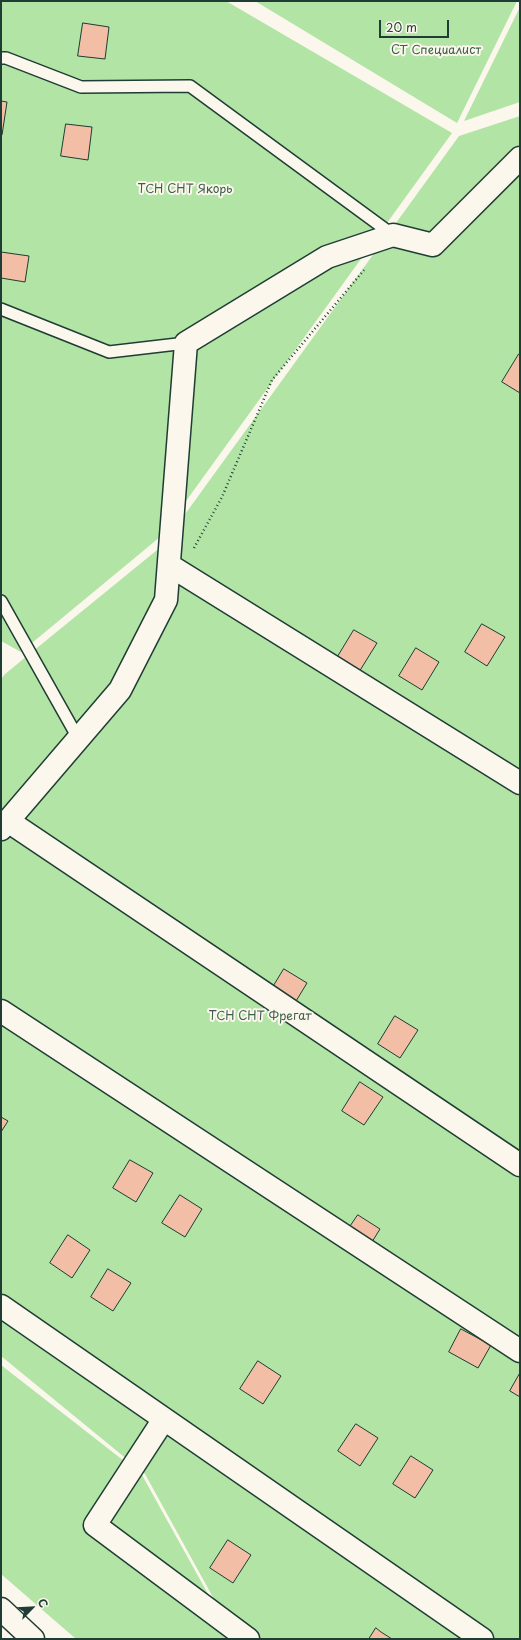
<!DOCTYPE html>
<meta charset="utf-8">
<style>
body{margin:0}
#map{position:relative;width:521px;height:1640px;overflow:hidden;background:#fbf7ec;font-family:"Playpen Sans",sans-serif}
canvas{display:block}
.frame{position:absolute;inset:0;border:2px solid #1f3d34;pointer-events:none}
.north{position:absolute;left:12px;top:1588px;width:40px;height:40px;-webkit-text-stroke:3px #fbf7ec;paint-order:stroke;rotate:66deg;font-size:11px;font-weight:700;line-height:16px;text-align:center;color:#1f3d34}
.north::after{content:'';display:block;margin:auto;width:14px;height:18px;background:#1f3d34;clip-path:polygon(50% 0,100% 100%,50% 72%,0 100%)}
.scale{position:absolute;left:379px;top:20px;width:70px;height:18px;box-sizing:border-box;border:2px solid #1f3d34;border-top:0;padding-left:5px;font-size:12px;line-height:14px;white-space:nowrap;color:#1f3d34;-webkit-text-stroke:3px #fbf7ec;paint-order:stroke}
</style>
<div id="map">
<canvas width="521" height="1640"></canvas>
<div class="frame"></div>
<div class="north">С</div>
<div class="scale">20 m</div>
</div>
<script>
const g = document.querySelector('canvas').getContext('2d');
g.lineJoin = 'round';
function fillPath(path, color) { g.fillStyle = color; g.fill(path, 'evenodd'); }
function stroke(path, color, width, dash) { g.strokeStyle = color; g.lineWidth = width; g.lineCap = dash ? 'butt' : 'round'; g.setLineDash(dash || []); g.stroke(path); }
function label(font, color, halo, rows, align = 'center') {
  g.font = font + ' "Playpen Sans",sans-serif'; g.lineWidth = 4; g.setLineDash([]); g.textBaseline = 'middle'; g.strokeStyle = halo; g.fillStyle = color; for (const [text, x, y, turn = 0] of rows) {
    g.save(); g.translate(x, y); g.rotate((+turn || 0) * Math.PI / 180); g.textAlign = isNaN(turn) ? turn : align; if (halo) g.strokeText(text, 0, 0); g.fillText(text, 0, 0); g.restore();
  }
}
fillPath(new Path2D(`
 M 1,1 L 226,1 L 452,133 L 160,537 L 21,652 L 1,641 Z
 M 255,1 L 517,1 L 457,123 Z
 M 520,7 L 520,102 L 464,121 Z
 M 520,116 L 520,1639 L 236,1639 L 145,1474 L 1,1356 L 1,679 L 5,674 L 162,546 L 459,136 Z
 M 1,1365 L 142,1475 L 233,1639 L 76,1639 L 1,1574 Z`), '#b2e4a5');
const building = new Path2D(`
 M 83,23 L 109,27 L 105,59 L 78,56 Z
 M 1,101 L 7,102 L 2,135 L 1,135 Z
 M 66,124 L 92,127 L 88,160 L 61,156 Z
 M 1,252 L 29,256 L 25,282 L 1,278 Z
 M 519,354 L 520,354 L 520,393 L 502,382 Z
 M 482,624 L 505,637 L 487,666 L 465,652 Z
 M 354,630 L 377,643 L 359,672 L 337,658 Z
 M 416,648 L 439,662 L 422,690 L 399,676 Z
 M 284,969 L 307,983 L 290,1011 L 267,997 Z
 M 395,1016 L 418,1030 L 400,1058 L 378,1044 Z
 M 360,1082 L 383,1097 L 364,1125 L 342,1111 Z
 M 1,1117 L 8,1121 L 1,1132 Z
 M 130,1160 L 153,1173 L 136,1202 L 113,1188 Z
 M 180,1195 L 202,1209 L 185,1237 L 162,1223 Z
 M 358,1215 L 380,1229 L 362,1258 L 339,1243 Z
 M 68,1235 L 90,1250 L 72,1278 L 50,1263 Z
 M 108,1269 L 131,1283 L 113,1311 L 91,1297 Z
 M 461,1329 L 491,1345 L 478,1368 L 449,1352 Z
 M 258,1361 L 281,1376 L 263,1404 L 240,1389 Z
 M 520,1373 L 520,1397 L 510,1391 Z
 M 356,1424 L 378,1438 L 360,1466 L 338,1451 Z
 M 411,1456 L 433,1470 L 415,1498 L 393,1484 Z
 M 228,1540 L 251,1555 L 233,1583 L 210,1568 Z
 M 376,1628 L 381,1632 L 392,1639 L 369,1639 Z`);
fillPath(building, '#f2bea5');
stroke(building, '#1f3d34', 1);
const lane = new Path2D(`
 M 1,58 L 6,58 L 81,87 L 190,86 L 393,235
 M 1,309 L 109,352 L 186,343
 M 1,601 L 78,738`);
const street = new Path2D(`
 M 169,565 L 520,783
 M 8,821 L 520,1165
 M 1,829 L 120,690 L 166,600 L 186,343 L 327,257 L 393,235 L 433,245 L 520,158
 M 1,1011 L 520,1351
 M 1,1306 L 482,1639
 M 164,1419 L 95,1525 L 248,1639
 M 1,1609 L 33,1639`);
stroke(lane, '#1f3d34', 14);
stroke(street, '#1f3d34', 25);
stroke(new Path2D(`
 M 194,548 L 222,497 L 272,380 L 364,270`), '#1f3d34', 2.5, [1, 3]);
stroke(lane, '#fbf7ec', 11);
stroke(street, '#fbf7ec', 22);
label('12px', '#3c5e4b', '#fbf7ec', [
 ["СТ Специалист",436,51],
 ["ТСН СНТ Якорь",185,190],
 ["ТСН СНТ Фрегат",260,1017]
]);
</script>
